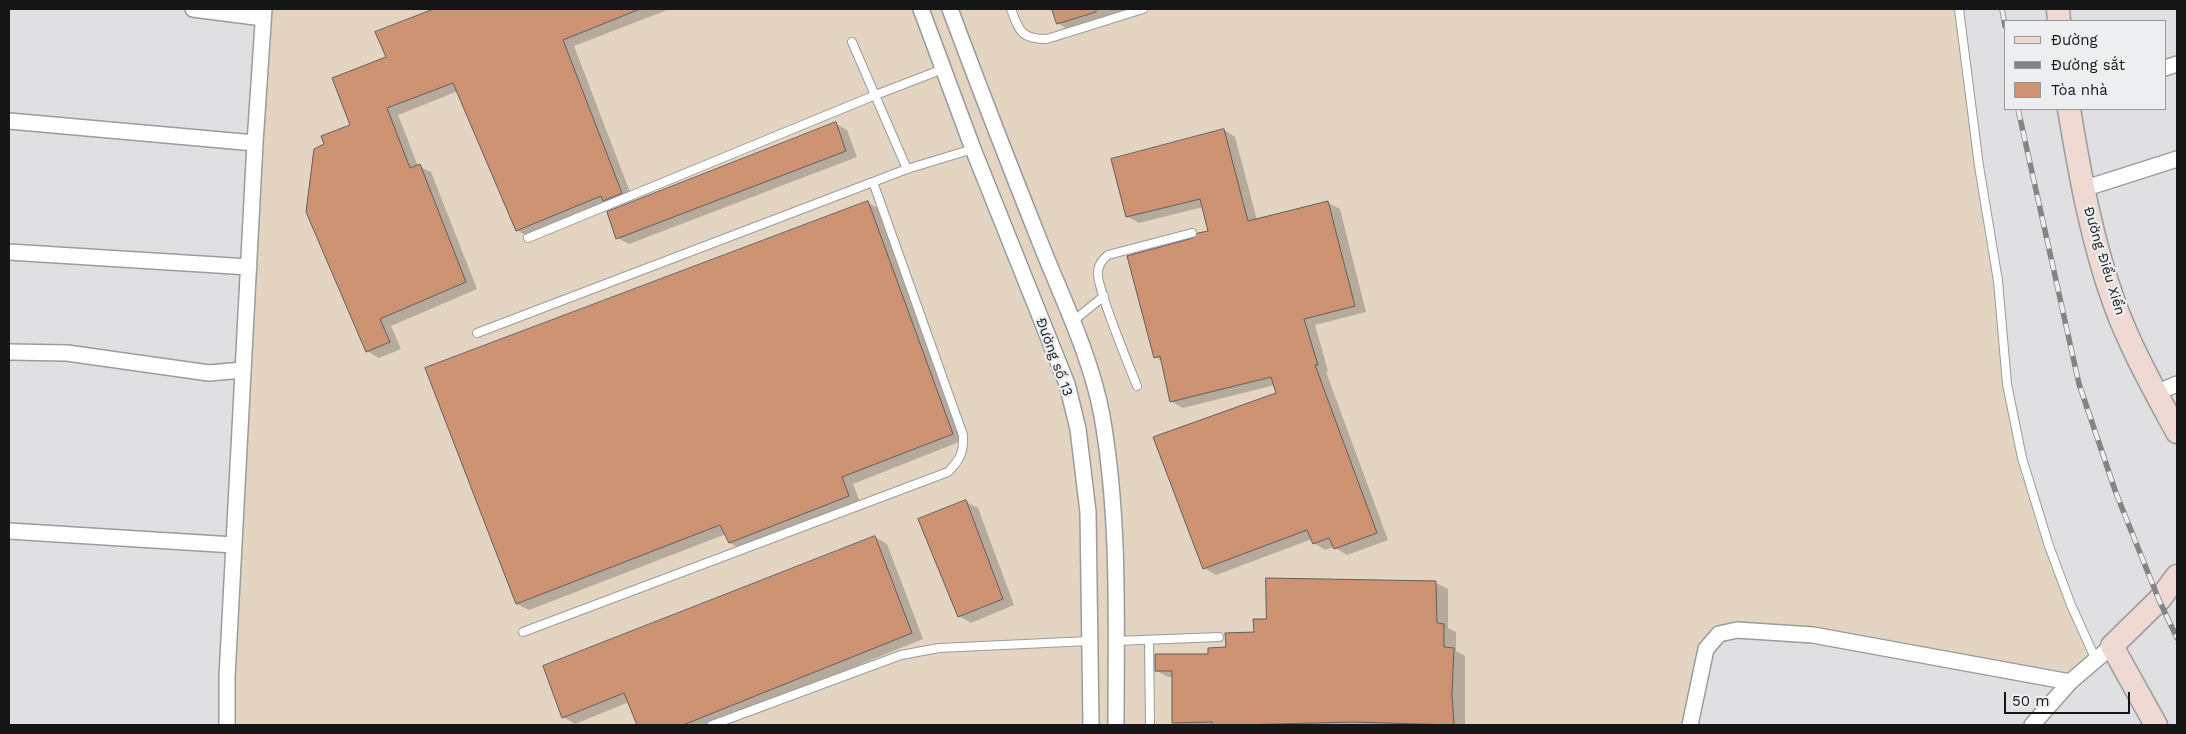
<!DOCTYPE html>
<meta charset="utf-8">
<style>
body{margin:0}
#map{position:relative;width:2186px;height:734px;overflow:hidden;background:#e0e0e2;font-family:"Work Sans",sans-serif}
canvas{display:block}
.frame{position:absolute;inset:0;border:10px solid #161617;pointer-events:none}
.legend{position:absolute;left:2004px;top:20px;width:162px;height:90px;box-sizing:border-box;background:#edeeef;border:1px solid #979899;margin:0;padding:6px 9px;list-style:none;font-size:15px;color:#161617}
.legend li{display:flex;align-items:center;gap:10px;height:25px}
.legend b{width:25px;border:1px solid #979899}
.scale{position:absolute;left:2004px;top:692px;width:126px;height:22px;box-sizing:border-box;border:2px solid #161617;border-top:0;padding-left:6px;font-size:15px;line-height:18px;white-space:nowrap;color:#161617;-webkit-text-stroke:4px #edeeef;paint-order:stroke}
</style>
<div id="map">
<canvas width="2186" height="734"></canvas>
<div class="frame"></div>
<ul class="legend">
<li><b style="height:6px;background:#eedad2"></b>Đường</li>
<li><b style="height:6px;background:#848485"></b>Đường sắt</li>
<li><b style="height:14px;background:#cd9372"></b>Tòa nhà</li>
</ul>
<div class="scale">50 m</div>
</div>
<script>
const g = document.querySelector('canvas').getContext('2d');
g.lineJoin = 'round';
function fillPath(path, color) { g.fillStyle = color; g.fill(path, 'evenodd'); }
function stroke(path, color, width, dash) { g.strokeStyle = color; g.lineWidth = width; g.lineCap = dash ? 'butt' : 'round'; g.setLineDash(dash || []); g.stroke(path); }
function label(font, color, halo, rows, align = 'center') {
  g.font = font + ' "Work Sans",sans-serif'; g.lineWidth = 4.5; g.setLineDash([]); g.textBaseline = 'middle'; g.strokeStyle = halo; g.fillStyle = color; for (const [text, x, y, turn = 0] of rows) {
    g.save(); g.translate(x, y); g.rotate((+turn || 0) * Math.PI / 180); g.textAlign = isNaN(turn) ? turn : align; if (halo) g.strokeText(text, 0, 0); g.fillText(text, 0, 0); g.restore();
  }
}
fillPath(new Path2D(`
 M 270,9 L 1956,9 L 1976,168 L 1994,282 L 2003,383 L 2018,460 L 2047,548 L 2091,657 L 2068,676 L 1716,628 L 1684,725 L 233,725 L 232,677 L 265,75 Z`), '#e3d5c2');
fillPath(new Path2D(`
 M 437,9 L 670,9 L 574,46 L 633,200 L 615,207 L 609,203 L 528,237 L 517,230 L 458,91 L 398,115 L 418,166 L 431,172 L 477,289 L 391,326 L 401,349 L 379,358 L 367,351 L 351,125 L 387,58 L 376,32 Z
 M 1053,9 L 1140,9 L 1069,30 L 1058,23 Z
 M 836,124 L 847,130 L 857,157 L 629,244 L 617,238 Z
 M 1224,130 L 1235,137 L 1257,220 L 1328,203 L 1340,209 L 1366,312 L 1315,325 L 1328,371 L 1326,372 L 1388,540 L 1347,555 L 1334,547 L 1325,550 L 1314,543 L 1312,539 L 1216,575 L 1204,568 L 1278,394 L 1275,385 L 1183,408 L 1172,402 L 1163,362 L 1155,357 L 1194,240 L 1210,232 L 1203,207 L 1139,223 L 1127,216 Z
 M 867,202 L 879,209 L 964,440 L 853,484 L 860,502 L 741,549 L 730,543 L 726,534 L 529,610 L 517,604 L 427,368 Z
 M 966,502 L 978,508 L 1014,605 L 971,623 L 959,616 Z
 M 875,537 L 887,544 L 923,639 L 710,725 L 638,725 L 629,702 L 575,724 L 563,717 Z
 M 1436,583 L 1448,589 L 1448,628 L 1456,632 L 1456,651 L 1465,656 L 1465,725 L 1178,725 L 1173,722 L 1173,677 L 1168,677 L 1157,671 L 1227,648 L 1255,634 L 1267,620 Z`), '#0003');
const building = new Path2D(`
 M 434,9 L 640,9 L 563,40 L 622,193 L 603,201 L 601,196 L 516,231 L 453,83 L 387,108 L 410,168 L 420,164 L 466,282 L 380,319 L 390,342 L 366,352 L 306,212 L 314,149 L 324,144 L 321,136 L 350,125 L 332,78 L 386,57 L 375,32 Z
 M 1052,9 L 1096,9 L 1096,12 L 1057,24 Z
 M 836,122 L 846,151 L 616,239 L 607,212 Z
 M 1224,129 L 1248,221 L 1328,201 L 1355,306 L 1304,319 L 1318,365 L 1315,365 L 1377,533 L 1334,549 L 1329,538 L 1313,544 L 1307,530 L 1203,569 L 1153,437 L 1276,393 L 1271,377 L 1170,402 L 1160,356 L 1154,358 L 1127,256 L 1193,238 L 1198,233 L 1208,231 L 1200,199 L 1126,217 L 1111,159 Z
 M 868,201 L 953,434 L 842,477 L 849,496 L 729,543 L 720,525 L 516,604 L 425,368 Z
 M 966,500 L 1003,599 L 958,617 L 918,519 Z
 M 875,536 L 912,633 L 683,725 L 637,725 L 624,693 L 562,718 L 543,666 Z
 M 1266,578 L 1436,581 L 1437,623 L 1444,624 L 1444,647 L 1454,648 L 1452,694 L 1454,725 L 1353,722 L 1237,725 L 1213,725 L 1212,722 L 1172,723 L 1172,671 L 1155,671 L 1155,654 L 1208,654 L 1208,648 L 1226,647 L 1225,633 L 1254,632 L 1253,619 L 1266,619 Z`);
fillPath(building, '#cd9372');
stroke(building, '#615f5f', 1);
const lane = new Path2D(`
 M 1011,9 C 1019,31 1021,39 1047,39 L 1143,9
 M 1959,9 L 1979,166 L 1998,281 L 2007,384 L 2022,458 L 2049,546 L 2071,605 L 2096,660
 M 852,42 L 907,169
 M 528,238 L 873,96 L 943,69
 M 1072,322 L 1104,296
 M 477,333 L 907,169 L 973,149
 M 1137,386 C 1130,368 1095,284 1098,271 C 1099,263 1103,259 1108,255 L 1192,233
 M 523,632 L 948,472 C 960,460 964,452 963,435 L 873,182
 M 1149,640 L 1150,725
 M 1116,641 L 1219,637
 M 712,725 L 901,655 L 939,648 L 1089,641`);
const street = new Path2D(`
 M 193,9 L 263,18
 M 921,9 L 973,149 L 1067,384 L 1078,429 L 1088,512 L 1091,725
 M 950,9 C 979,87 1009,164 1040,242 C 1062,298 1091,356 1102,416 C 1120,518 1116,622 1116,725
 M 2165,68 L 2177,64
 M 9,121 L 255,143
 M 2083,189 L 2177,159
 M 9,252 L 249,267
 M 9,352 L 67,353 L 209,373 L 243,370
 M 2156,393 L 2177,384
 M 9,531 L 234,545
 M 227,725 L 227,677 L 255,143 L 264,9
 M 1690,725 L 1706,649 L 1719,634 L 1737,630 L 1813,635 L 2070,682
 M 2032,725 L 2070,682 L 2112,646`);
const secondary = new Path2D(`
 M 2058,9 L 2059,21
 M 2069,109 C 2080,175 2092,242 2115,305 C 2131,349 2155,391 2177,432
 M 2156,725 L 2112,646 L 2159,600 L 2177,576`);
stroke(lane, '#9a9b9c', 10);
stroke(street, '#9a9b9c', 18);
stroke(secondary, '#9a9b9c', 25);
stroke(lane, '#fff', 8);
stroke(street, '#fff', 15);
stroke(secondary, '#eedad2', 22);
const rail = new Path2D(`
 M 2002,9 L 2005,26
 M 2018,109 L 2079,384 L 2116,493 L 2159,600 L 2177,638`);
stroke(rail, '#848485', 5.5);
stroke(rail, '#edeeef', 4, [11]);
label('14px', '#161617', '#edeeef', [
 ["Đường Điểu Xiển",2104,261,73],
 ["Đường số 13",1054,357,70]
]);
</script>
